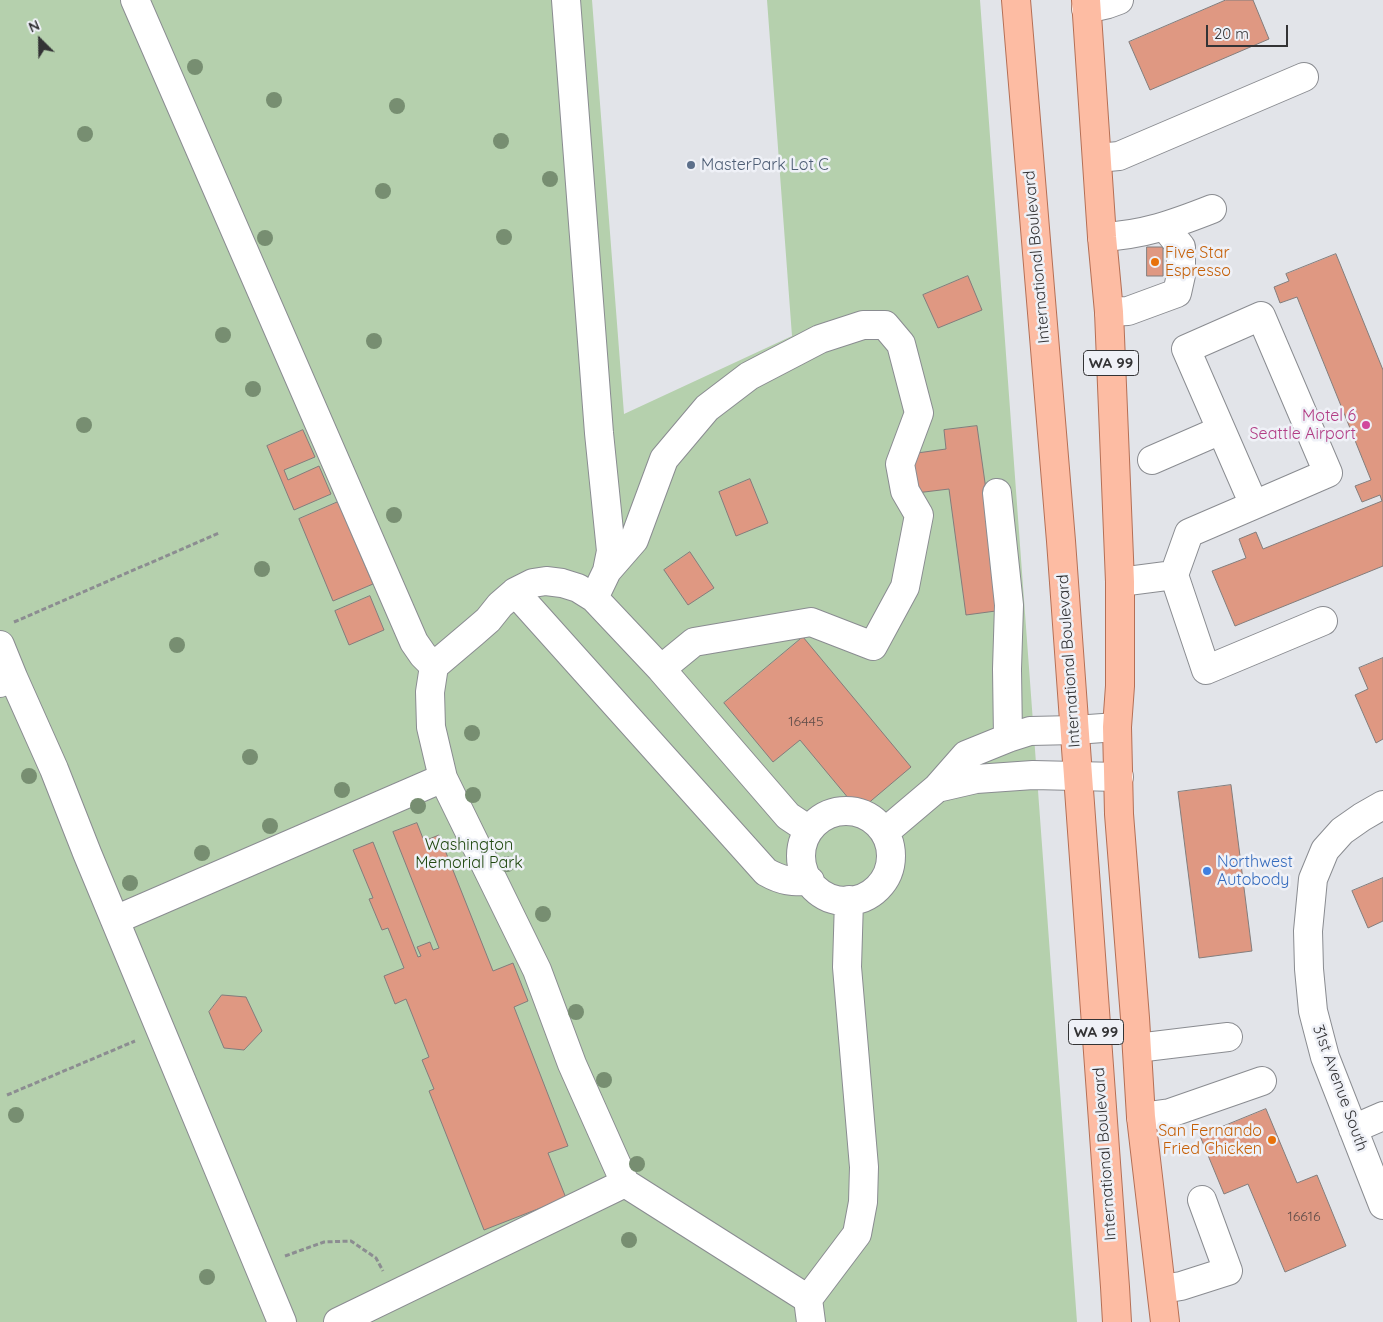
<!DOCTYPE html>
<style>
body{margin:0}
#map{position:relative;width:1383px;height:1322px;overflow:hidden;background:#e2e4e9;font-family:Quicksand,sans-serif}
canvas{display:block}
.north{position:absolute;left:15px;top:15px;width:50px;height:50px;-webkit-text-stroke:4px #eff1f7;paint-order:stroke;rotate:337deg;font-size:14px;font-weight:700;line-height:20px;text-align:center;color:#333335}
.north::after{content:'';display:block;margin:auto;width:18px;height:22px;background:#333335;clip-path:polygon(50% 0,100% 100%,50% 72%,0 100%)}
.scale{position:absolute;left:1206px;top:25px;width:82px;height:22px;box-sizing:border-box;border:2px solid #333335;border-top:0;padding-left:6px;font-size:15px;line-height:18px;white-space:nowrap;color:#333335;-webkit-text-stroke:4px #eff1f7;paint-order:stroke}
</style>
<div id="map">
<canvas width="1383" height="1322"></canvas>
<div class="north">N</div>
<div class="scale">20 m</div>
</div>
<script>
const g = document.querySelector('canvas').getContext('2d');
g.lineJoin = 'round';
function fillPath(path, color) { g.fillStyle = color; g.fill(path, 'evenodd'); }
function stroke(path, color, width, dash) { g.strokeStyle = color; g.lineWidth = width; g.lineCap = dash ? 'butt' : 'round'; g.setLineDash(dash || []); g.stroke(path); }
function label(font, color, halo, rows, align = 'center') {
  g.font = font + ' Quicksand,sans-serif'; g.lineWidth = 5; g.setLineDash([]); g.textBaseline = 'middle'; g.strokeStyle = halo; g.fillStyle = color; for (const [text, x, y, turn = 0] of rows) {
    g.save(); g.translate(x, y); g.rotate((+turn || 0) * Math.PI / 180); g.textAlign = isNaN(turn) ? turn : align; if (halo) g.strokeText(text, 0, 0); g.fillText(text, 0, 0); g.restore();
  }
}
fillPath(new Path2D(`
 M 0,0 L 592,0 L 624,414 L 792,336 L 767,0 L 980,0 L 1077,1322 L 0,1322 Z`), '#b5d0ad');
const building = new Path2D(`
 M 1226,0 L 1253,0 L 1269,39 L 1150,90 L 1129,42 Z
 M 1147,247 L 1163,247 L 1163,276 L 1147,276 Z
 M 1336,254 L 1383,370 L 1383,566 L 1235,626 L 1212,571 L 1246,558 L 1239,539 L 1256,532 L 1263,549 L 1382,501 L 1380,495 L 1362,502 L 1355,486 L 1371,480 L 1297,297 L 1280,303 L 1274,287 L 1289,281 L 1286,274 Z
 M 968,276 L 982,310 L 938,328 L 923,295 Z
 M 977,426 L 1003,610 L 966,615 L 949,489 L 916,493 L 910,454 L 946,449 L 944,430 Z
 M 303,430 L 315,457 L 284,470 L 288,480 L 319,466 L 331,494 L 294,510 L 267,446 Z
 M 750,479 L 768,523 L 736,536 L 719,492 Z
 M 338,502 L 373,584 L 333,601 L 299,519 Z
 M 690,552 L 714,588 L 688,605 L 664,570 Z
 M 370,596 L 384,630 L 349,645 L 335,611 Z
 M 803,637 L 911,767 L 859,811 L 800,740 L 773,762 L 724,703 Z
 M 1383,658 L 1383,739 L 1376,743 L 1355,695 L 1368,689 L 1359,668 Z
 M 1231,785 L 1252,951 L 1199,958 L 1178,792 Z
 M 417,823 L 424,841 L 439,835 L 493,971 L 513,963 L 528,1001 L 514,1007 L 568,1146 L 548,1153 L 566,1198 L 484,1230 L 429,1091 L 434,1089 L 422,1060 L 429,1057 L 406,999 L 395,1004 L 384,976 L 404,968 L 388,928 L 382,930 L 369,899 L 373,898 L 353,850 L 373,842 L 418,957 L 421,956 L 417,947 L 430,942 L 433,950 L 439,948 L 393,832 Z
 M 1383,878 L 1383,921 L 1368,928 L 1352,891 Z
 M 222,995 L 246,997 L 262,1031 L 244,1050 L 224,1048 L 209,1012 Z
 M 1266,1109 L 1297,1183 L 1317,1175 L 1346,1246 L 1285,1272 L 1248,1184 L 1224,1194 L 1200,1136 Z`);
fillPath(building, '#df9882');
stroke(building, '#837d7c', 1);
const minor = new Path2D(`
 M 566,0 L 599,433 L 611,551 L 607,571 L 594,598
 M 1086,9 L 1108,4 L 1119,0
 M 1097,158 L 1119,156 L 1304,77
 M 1102,237 C 1143,235 1174,224 1212,209
 M 1109,312 L 1128,311 L 1177,293 L 1181,275 L 1181,247 L 1165,227
 M 1152,460 L 1221,430
 M 997,493 L 1009,605 L 1007,669 L 1008,738
 M 607,571 L 634,540 L 664,459 L 707,408 L 749,376 L 820,339 L 863,325 L 885,325 L 901,344 L 919,413 L 900,464 L 905,491 L 919,515 L 905,587 L 873,646 L 811,622 L 694,642 L 661,669
 M 1174,575 L 1189,533 L 1254,505 L 1186,349 L 1261,316 L 1328,473 L 1254,505
 M 1120,582 L 1174,575 L 1206,670 L 1323,621
 M 515,592 L 766,872 C 782,881 791,882 810,881
 M 0,645 L 13,677
 M 434,666 L 473,633 L 488,620 L 500,605 L 515,592 L 533,583 L 546,581 L 562,583 L 578,588 L 594,598 L 661,669 L 788,816 L 809,830
 M 0,683 L 13,677 L 54,769 L 87,853 L 282,1322
 M 937,788 L 976,779 L 1033,775 L 1119,777
 M 1383,805 L 1362,817 L 1342,831 L 1325,850 L 1313,879 L 1308,931 L 1309,969 L 1313,1011 L 1325,1057 L 1383,1205
 M801 856a45 45 0 1 1 90 0a45 45 0 1 1-90 0Z
 M 885,832 L 937,788 L 966,755 L 1008,738 L 1030,731 L 1075,730 L 1117,727
 M 115,920 L 443,778 L 431,727 L 430,692 L 434,666 L 423,655 L 414,642 L 135,0
 M 1137,1048 L 1228,1037
 M 1141,1117 L 1170,1113 L 1262,1081
 M 1353,1129 L 1383,1116
 M 625,1183 L 808,1299 L 811,1322
 M 1162,1289 L 1181,1286 L 1228,1271 L 1202,1200
 M 808,1299 L 857,1234 L 863,1202 L 864,1167 L 847,967 L 849,900
 M 338,1322 L 625,1183 L 572,1064 L 537,970 L 443,778`);
const major = new Path2D(`
 M 1016,0 L 1061,541 L 1115,1287 L 1117,1322
 M 1086,0 L 1102,237 L 1109,312 L 1120,582 L 1120,686 L 1117,727 L 1119,814 L 1135,1018 L 1141,1117 L 1165,1322`);
stroke(minor, '#8a8c91', 30);
stroke(major, '#b56f55', 30);
stroke(new Path2D(`
 M 14,622 L 219,533
 M 7,1095 L 135,1041
 M 285,1256 L 324,1242 L 351,1241 L 376,1258 L 383,1271`), '#8c8d91', 3, [5, 2.5]);
stroke(minor, '#fff', 28);
stroke(major, '#fdbca3', 28);
g.fillStyle = '#778e71';
for (const [x, y] of [
 [195,67],
 [274,100],
 [397,106],
 [85,134],
 [501,141],
 [550,179],
 [383,191],
 [504,237],
 [265,238],
 [223,335],
 [374,341],
 [253,389],
 [84,425],
 [394,515],
 [262,569],
 [177,645],
 [472,733],
 [250,757],
 [29,776],
 [342,790],
 [473,795],
 [418,806],
 [270,826],
 [202,853],
 [507,864],
 [130,883],
 [543,914],
 [576,1012],
 [604,1080],
 [16,1115],
 [637,1164],
 [629,1240],
 [207,1277]
]) { g.beginPath(); g.arc(x, y, 8, 0, 2 * Math.PI); g.fill(); }
for (const [x, y, r, color] of [
 [691,165,5,"#5c6f8a"],
 [1155,262,5,"#e8710a"],
 [1366,425,5,"#d1479c"],
 [1207,871,5,"#3f7fe0"],
 [1272,1140,5,"#e8710a"]
]) { const dot = new Path2D(); dot.arc(x, y, r, 0, 2 * Math.PI); g.fillStyle = color; g.fill(dot); stroke(dot, '#eff1f7', 2); }
label('14px', '#5e4c48', null, [
 ["16445",806,722],
 ["16616",1304,1217]
]);
for (const [x, y, w] of [
 [1111,363,55],
 [1096,1032,55]
]) { const box = new Path2D(); box.roundRect(x - w / 2, y - 12.5, w, 25, 4); g.fillStyle = '#eff1f7'; g.fill(box); stroke(box, '#333335', 1); }
label('bold 15px', '#333335', null, [
 ["WA 99",1111,363],
 ["WA 99",1096,1032]
]);
label('16px', '#4e5e75', '#eff1f7', [
 ["MasterPark Lot C",701,165]
], 'left');
label('16px', '#c56008', '#eff1f7', [
 ["Five Star",1165,253],
 ["Espresso",1165,271],
 ["San Fernando",1262,1131,"right"],
 ["Fried Chicken",1262,1149,"right"]
], 'left');
label('16px', '#333335', '#eff1f7', [
 ["International Boulevard",1037,257,-95],
 ["International Boulevard",1069,661,-94],
 ["31st Avenue South",1340,1088,70],
 ["International Boulevard",1105,1154,-94]
]);
label('16px', '#b23c85', '#eff1f7', [
 ["Motel 6",1356,416],
 ["Seattle Airport",1356,434]
], 'right');
label('16px', '#20480f', '#eff1f7', [
 ["Washington",469,845],
 ["Memorial Park",469,863]
]);
label('16px', '#366cbe', '#eff1f7', [
 ["Northwest",1217,862],
 ["Autobody",1217,880]
], 'left');
</script>
